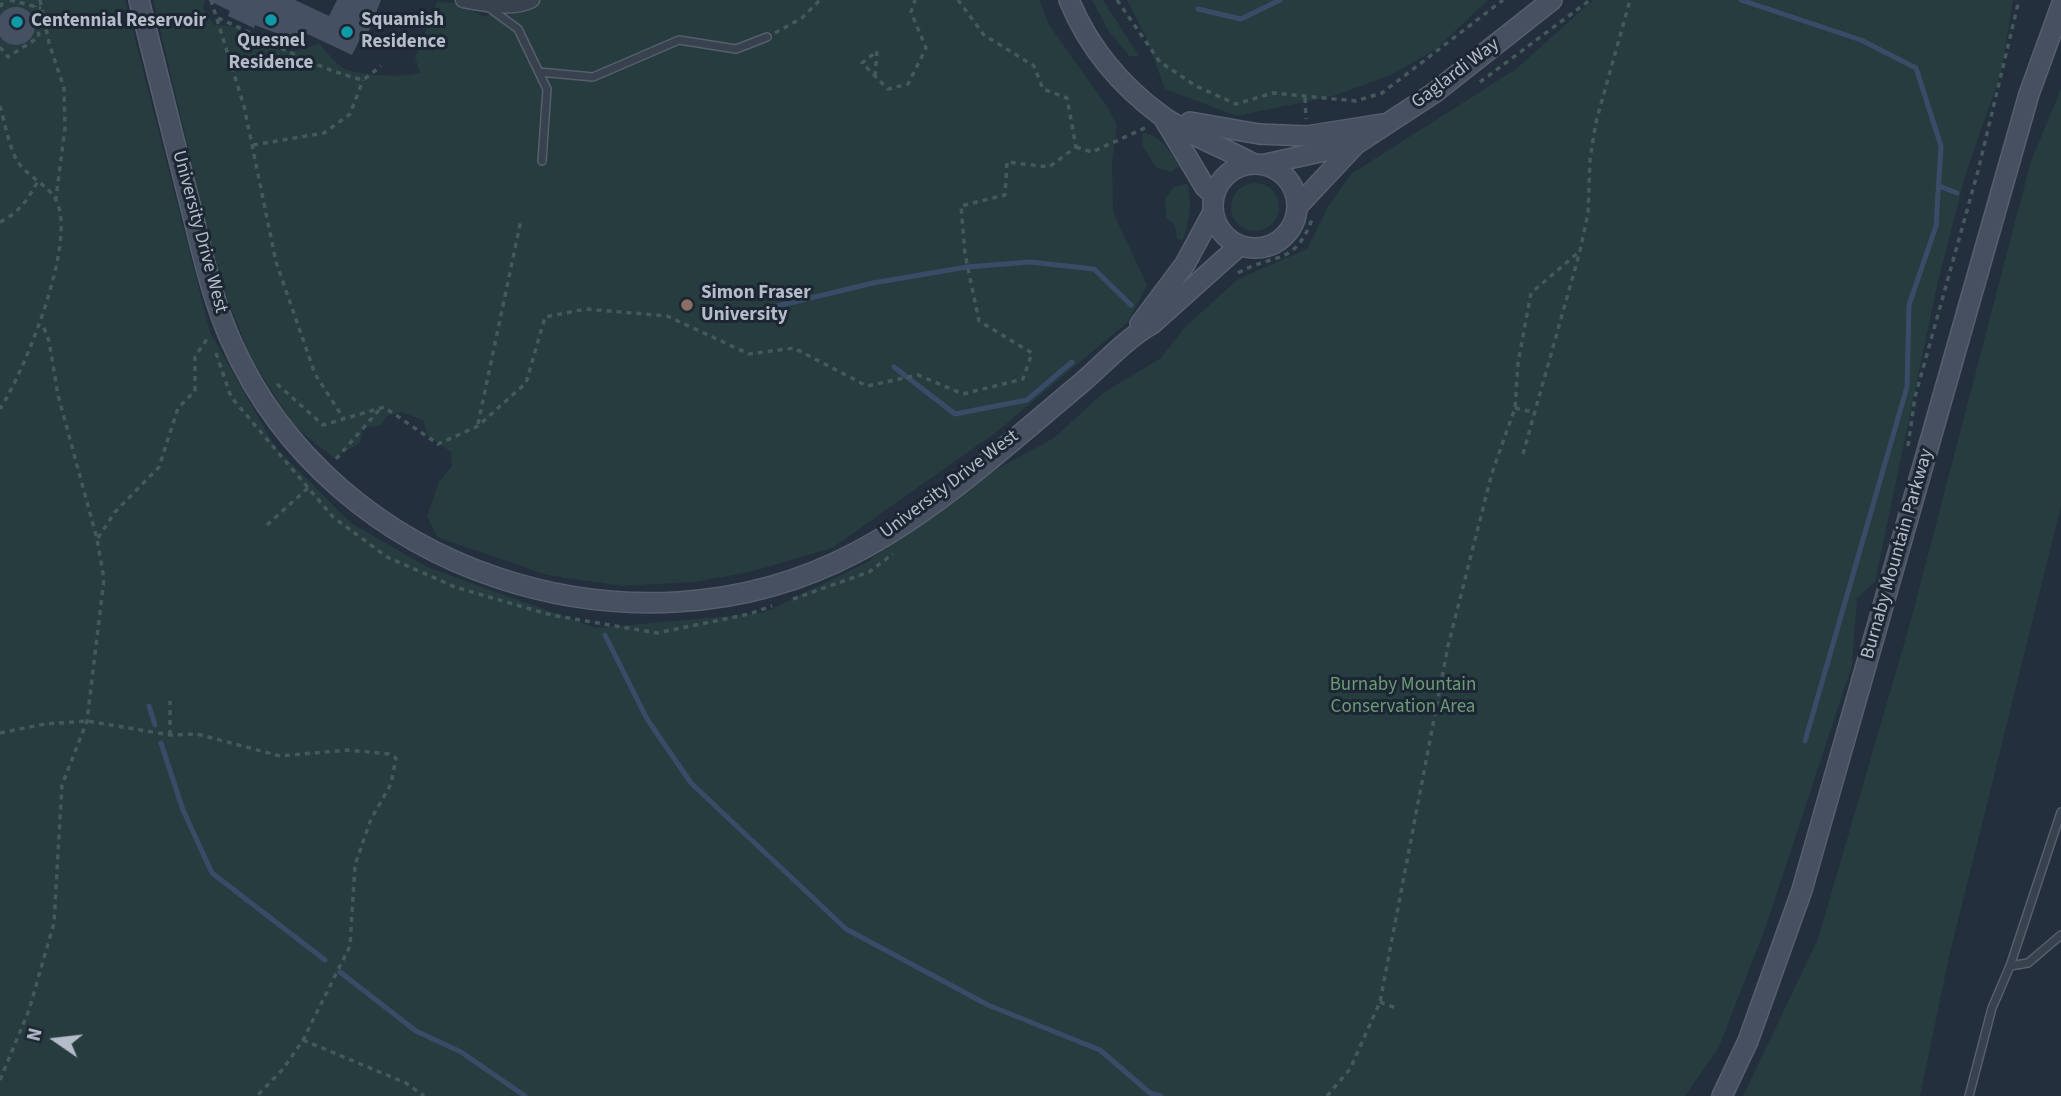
<!DOCTYPE html>
<style>
body{margin:0}
#map{position:relative;width:2061px;height:1096px;overflow:hidden;background:#242f3e;font-family:"Source Sans 3",sans-serif}
canvas{display:block}
.north{position:absolute;left:21px;top:1005px;width:70px;height:70px;-webkit-text-stroke:5px #1d2633;paint-order:stroke;rotate:284deg;font-size:19px;font-weight:700;line-height:28px;text-align:center;color:#b4bcc9}
.north::after{content:'';display:block;margin:auto;width:24px;height:32px;background:#b4bcc9;clip-path:polygon(50% 0,100% 100%,50% 72%,0 100%)}
</style>
<div id="map">
<canvas width="2061" height="1096"></canvas>
<div class="north">N</div>
</div>
<script>
const g = document.querySelector('canvas').getContext('2d');
g.lineJoin = 'round';
function fillPath(path, color) { g.fillStyle = color; g.fill(path, 'evenodd'); }
function stroke(path, color, width, dash) { g.strokeStyle = color; g.lineWidth = width; g.lineCap = dash ? 'butt' : 'round'; g.setLineDash(dash || []); g.stroke(path); }
function label(font, color, halo, rows, align = 'center') {
  g.font = font + ' "Source Sans 3",sans-serif'; g.lineWidth = 6; g.setLineDash([]); g.textBaseline = 'middle'; g.strokeStyle = halo; g.fillStyle = color; for (const [text, x, y, turn = 0] of rows) {
    g.save(); g.translate(x, y); g.rotate((+turn || 0) * Math.PI / 180); g.textAlign = isNaN(turn) ? turn : align; if (halo) g.strokeText(text, 0, 0); g.fillText(text, 0, 0); g.restore();
  }
}
fillPath(new Path2D(`
 M 0,0 L 125,0 L 210,332 L 275,447 L 351,523 L 427,567 L 596,628 L 763,613 L 867,562 L 964,487 L 1054,438 L 1103,393 L 1161,358 L 1184,328 L 1238,279 L 1307,249 L 1328,207 L 1351,174 L 1516,69 L 1593,0 L 2013,0 L 2001,73 L 1966,173 L 1938,281 L 1875,582 L 1857,598 L 1852,665 L 1766,926 L 1719,1047 L 1685,1096 L 0,1096 Z
 M 153,0 L 205,0 L 203,9 L 214,25 C 265,23 263,69 319,43 C 326,51 334,62 343,68 C 356,75 409,79 420,72 L 415,58 L 437,2 L 455,3 L 485,17 L 522,0 L 1039,0 L 1050,26 L 1107,106 L 1117,126 L 1112,162 L 1113,212 L 1147,285 L 1128,322 L 995,433 L 832,548 L 750,572 L 695,582 L 623,586 L 547,575 L 437,537 L 427,516 L 439,482 L 452,466 L 451,452 L 427,435 L 424,421 L 402,412 L 387,416 L 380,426 L 363,427 L 360,443 L 334,458 L 295,427 L 252,360 L 219,278 Z
 M 1092,0 L 1103,0 L 1139,56 L 1129,56 L 1108,30 Z
 M 1127,0 L 1488,0 L 1435,50 L 1391,75 L 1333,96 L 1237,116 L 1165,89 L 1146,37 Z
 M 2061,89 L 2061,506 L 1949,957 L 1920,1096 L 1743,1096 L 1818,939 L 1911,620 L 2031,161 Z
 M 1143,133 C 1161,135 1170,152 1179,166 L 1171,172 L 1156,168 L 1142,145 Z
 M1231 207a24 24 0 1 1 48 0a24 24 0 1 1-48 0Z
 M 1187,184 C 1193,202 1189,222 1183,240 L 1177,239 L 1175,225 L 1166,218 L 1165,199 L 1174,187 Z`), '#263c3f');
stroke(new Path2D(`
 M 1741,0 L 1861,40 L 1916,68 L 1941,146 L 1936,226 L 1909,305 L 1907,387 L 1805,741
 M 1198,9 L 1241,19 L 1280,0
 M 1939,186 L 1957,193
 M 773,307 L 873,283 L 967,267 L 1030,262 L 1094,269 L 1131,305
 M 894,367 L 955,414 L 1027,400 L 1072,362
 M 605,635 L 647,719 L 691,783 L 846,929 L 988,1005 L 1100,1050 L 1150,1093 L 1161,1096
 M 149,706 L 155,725
 M 161,743 L 183,810 L 212,873 L 325,960
 M 340,972 L 416,1031 L 461,1052 L 525,1096`), '#394c67', 5);
fillPath(new Path2D(`
 M 208,0 L 295,0 L 329,16 L 337,0 L 381,0 L 365,41 L 360,39 L 352,55 L 299,30 L 294,40 L 255,25 L 254,28 L 228,16 L 230,11 Z
 M-3 26a19 19 0 1 1 38 0a19 19 0 1 1-38 0Z`), '#455162');
const lane = new Path2D(`
 M 488,7 L 518,29 L 547,89 L 542,161
 M 539,72 L 593,77 L 679,40 L 736,49 L 767,37
 M 2010,966 L 2028,963 L 2061,935
 M 1969,1096 L 1992,1008 L 2010,966 L 2061,812`);
const street = new Path2D(`
 M 463,0 C 484,4 513,10 532,0`);
const secondary = new Path2D(`
 M 139,0 C 156,67 172,133 189,200 C 201,247 211,296 231,341 C 333,573 633,670 855,553 C 937,510 1008,444 1079,385 C 1103,365 1124,340 1152,324 L 1239,246
 M 1069,0 C 1088,46 1121,86 1162,116 C 1187,134 1224,148 1252,163
 M 1163,117 L 1205,187 L 1214,195
 M 1190,122 L 1259,134 L 1307,136 L 1382,124
 M1213 206a42 42 0 1 1 84 0a42 42 0 1 1-84 0Z
 M 1266,164 L 1356,144
 M 1297,207 L 1356,144 L 1434,93 L 1552,0
 M 1140,324 L 1185,264 L 1212,214
 M 1722,1096 L 1748,1041 L 1802,890 L 2029,94 L 2061,6`);
stroke(lane, '#565f6c', 10);
stroke(street, '#565f6c', 17);
stroke(secondary, '#565f6c', 22);
stroke(new Path2D(`
 M 10,0 L 41,8
 M 40,0 L 49,43 L 64,88 L 65,128 L 56,198
 M 211,0 L 244,106 L 276,262 L 315,374 L 344,419
 M 1117,0 L 1160,62 L 1196,86 L 1236,104 L 1273,93 L 1356,101 L 1382,93 L 1503,0
 M 0,7 L 4,0
 M 218,18 C 266,39 313,68 363,80 L 381,66
 M 775,33 L 802,18 L 820,0
 M 0,47 L 8,57 L 39,37 L 35,6
 M 875,76 L 877,51 L 862,63 L 888,89 L 908,84 L 926,48 L 911,12 L 915,0
 M 1480,82 L 1590,0
 M 1305,98 L 1306,119
 M 0,106 C 5,123 9,148 18,162 C 28,177 48,185 56,200 C 78,241 24,372 0,409
 M 253,145 L 324,133 L 350,114 L 363,80
 M 1076,147 L 1092,152 L 1147,127
 M 0,222 C 19,213 28,199 38,181
 M 1238,273 C 1272,253 1295,267 1312,219
 M 216,353 L 231,397 L 333,517 L 387,557 L 455,587 L 551,615 L 657,633 L 749,614 L 772,606
 M 277,384 L 323,425 L 384,407 L 438,444 L 478,426 L 526,383 L 545,317 L 586,309 L 667,316 L 749,354 L 794,348 L 867,386 L 918,375 L 963,394 L 1023,379 L 1032,353 L 979,321 L 965,254 L 961,206 L 1005,195 L 1007,162 L 1049,167 L 1076,147 L 1067,98 L 1043,89 L 1034,66 L 984,35 L 958,0
 M 1515,408 L 1533,412
 M 478,424 L 521,220
 M 1908,446 L 1915,397 L 1978,171 L 2019,0
 M 1523,454 L 1580,251 L 1588,213 L 1590,159 L 1596,122 L 1630,0
 M 336,459 L 380,409
 M 267,525 L 308,488
 M 98,538 L 115,512 L 159,467 L 178,408 L 195,391 L 195,357 L 209,336
 M 793,599 L 869,572 L 893,554
 M 0,733 L 45,724 L 87,721 L 170,735 L 197,734 L 280,756 L 348,750 L 389,754 L 396,758 L 391,784 L 371,819 L 355,865 L 350,946 L 303,1040 L 283,1069 L 257,1096
 M 170,735 L 170,701
 M 1380,1002 L 1396,1008
 M 303,1040 L 406,1083 L 424,1096
 M 0,1080 L 29,1010 L 54,923 L 62,785 L 87,721 L 104,579 L 97,539 L 58,395 L 49,341 L 42,323
 M 1327,1096 L 1350,1069 L 1380,1002 L 1448,646 L 1492,473 L 1515,408 L 1518,363 L 1531,293 L 1580,251`), '#44595c', 3.5, [5, 5]);
stroke(lane, '#38414e', 7);
stroke(street, '#38414e', 14);
stroke(secondary, '#465061', 19);
for (const [x, y, r, color] of [
 [271,20,7,"#0f9aa8"],
 [17,22,7,"#0f9aa8"],
 [347,32,7,"#0f9aa8"],
 [687,305,7,"#8d6e63"]
]) { const dot = new Path2D(); dot.arc(x, y, r, 0, 2 * Math.PI); g.fillStyle = color; g.fill(dot); stroke(dot, '#1d2633', 2.5); }
label('bold 19px', '#b4bcc9', '#1d2633', [
 ["Squamish",361,21],
 ["Residence",361,43],
 ["Centennial Reservoir",31,22],
 ["Quesnel",271,42,"center"],
 ["Residence",271,64,"center"],
 ["Simon Fraser",701,294],
 ["University",701,316]
], 'left');
label('19px', '#b4bcc9', '#1d2633', [
 ["Gaglardi Way",1456,74,-37],
 ["University Drive West",199,232,75],
 ["University Drive West",950,485,-37],
 ["Burnaby Mountain Parkway",1898,554,-74]
]);
label('19px', '#6b9a76', '#1d2633', [
 ["Burnaby Mountain",1403,686],
 ["Conservation Area",1403,708]
]);
</script>
